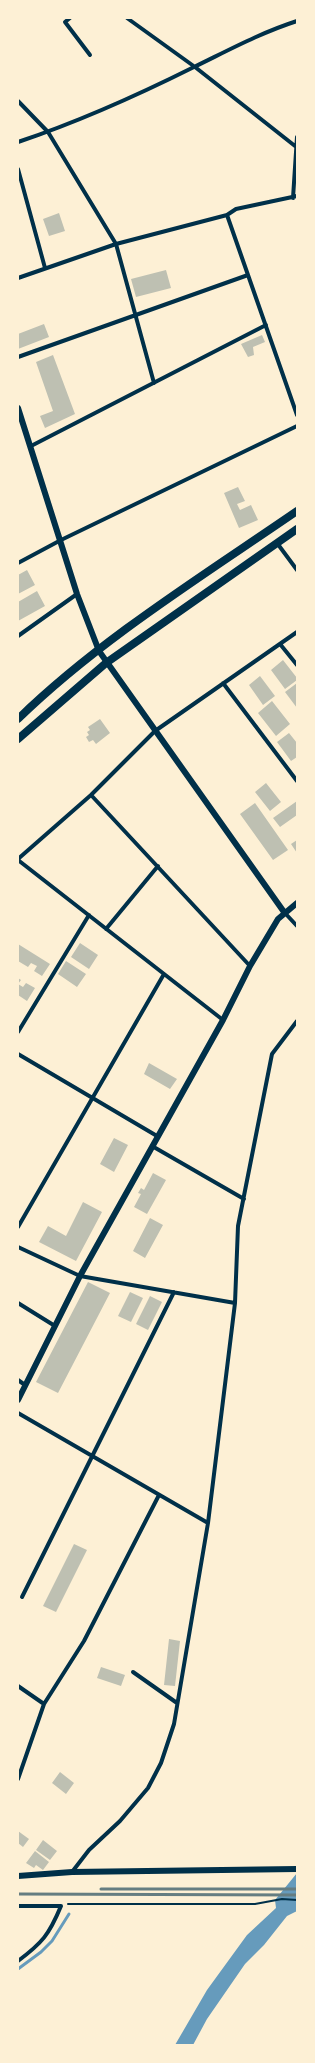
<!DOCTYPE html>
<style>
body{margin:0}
#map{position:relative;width:315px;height:2063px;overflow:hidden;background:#fdf0d5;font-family:"Source Sans 3",sans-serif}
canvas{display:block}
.frame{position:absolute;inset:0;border:19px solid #fdf0d5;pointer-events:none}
</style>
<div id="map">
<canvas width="315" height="2063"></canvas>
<div class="frame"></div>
</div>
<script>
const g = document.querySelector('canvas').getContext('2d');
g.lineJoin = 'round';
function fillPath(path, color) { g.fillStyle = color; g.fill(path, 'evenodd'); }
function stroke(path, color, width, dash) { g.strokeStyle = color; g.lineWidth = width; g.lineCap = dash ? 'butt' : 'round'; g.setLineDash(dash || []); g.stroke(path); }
fillPath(new Path2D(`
 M 297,1873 L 297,1911 L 287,1916 L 264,1945 L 245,1964 L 207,2019 L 193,2045 L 175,2045 L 207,1990 L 247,1935 L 276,1908 L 275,1900 Z`), '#669bbc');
stroke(new Path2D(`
 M 18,1969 L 41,1952 L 52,1941 L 69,1914`), '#669bbc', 3);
fillPath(new Path2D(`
 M 59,213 L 65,231 L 49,236 L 43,219 Z
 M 166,270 L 171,288 L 136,297 L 131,279 Z
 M 44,324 L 49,337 L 18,349 L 18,334 Z
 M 262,335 L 265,342 L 253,347 L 254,355 L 248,357 L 241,344 Z
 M 53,355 L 75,414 L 45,428 L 40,416 L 53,411 L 36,362 Z
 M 238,487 L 245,501 L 237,504 L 240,510 L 251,505 L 258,520 L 239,528 L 224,493 Z
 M 27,570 L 35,585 L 18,594 L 18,575 Z
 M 37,591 L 45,606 L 18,621 L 18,602 Z
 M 283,660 L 297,678 L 297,680 L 285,689 L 271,670 Z
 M 260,676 L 275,696 L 263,705 L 249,685 Z
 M 297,683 L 297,708 L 285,692 Z
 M 272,701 L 290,724 L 276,736 L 258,713 Z
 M 100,719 L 110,733 L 96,744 L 93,740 L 89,742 L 86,737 L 89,735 L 87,732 L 90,730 L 88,727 Z
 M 289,733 L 297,743 L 297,757 L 291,761 L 277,742 Z
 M 266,783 L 281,802 L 270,811 L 255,792 Z
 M 297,801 L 297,815 L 280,827 L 273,818 Z
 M 255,803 L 288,850 L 273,860 L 240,814 Z
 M 297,840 L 297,853 L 291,844 Z
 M 80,943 L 98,955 L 89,969 L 71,957 Z
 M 18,944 L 50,964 L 42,976 L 34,971 L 37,966 L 31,963 L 28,967 L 18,961 Z
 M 66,961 L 86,974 L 77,987 L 58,974 Z
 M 18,978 L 21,980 L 18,984 L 23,987 L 26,983 L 35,988 L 27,1001 L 18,995 Z
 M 149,1063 L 177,1079 L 170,1089 L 144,1074 Z
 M 114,1138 L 128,1145 L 114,1172 L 100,1164 Z
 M 153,1173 L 166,1180 L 147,1214 L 134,1207 L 141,1194 L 138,1193 L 141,1188 L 144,1190 Z
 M 83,1202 L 102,1212 L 76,1261 L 39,1242 L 48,1226 L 66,1236 Z
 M 150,1218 L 163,1225 L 145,1258 L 133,1251 Z
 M 88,1282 L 110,1293 L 58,1393 L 36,1382 Z
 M 130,1292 L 143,1298 L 131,1322 L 118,1316 Z
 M 150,1296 L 162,1302 L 148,1330 L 136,1324 Z
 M 74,1544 L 87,1550 L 56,1612 L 43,1606 Z
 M 169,1639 L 180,1641 L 175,1686 L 164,1685 Z
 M 101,1667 L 125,1675 L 121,1686 L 97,1678 Z
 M 60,1772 L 74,1783 L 66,1794 L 52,1783 Z
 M 18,1831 L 29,1839 L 23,1847 L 18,1843 Z
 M 43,1840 L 57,1851 L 50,1860 L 36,1850 Z
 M 35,1851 L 49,1862 L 43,1870 L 36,1865 L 34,1868 L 26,1863 Z`), '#bec0b2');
stroke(new Path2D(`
 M 68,1904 L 255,1904 L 282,1899 L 297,1900`), '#003049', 2);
stroke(new Path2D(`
 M 70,18 L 65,22 L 90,55
 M 127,18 L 195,67 L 295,146
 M 18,101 L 48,132 L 116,244 L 154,383
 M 18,142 C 78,122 138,95 194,67 C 229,50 260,33 297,21
 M 18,169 L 45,268
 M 293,198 L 297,137
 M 227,215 L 297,415
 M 18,278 L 116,244 L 227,215 L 236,209 L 297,196
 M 18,357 L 248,275
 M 31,446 L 266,325
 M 277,543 L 297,570
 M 18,563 L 61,540 L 297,426
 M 18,636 L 77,594
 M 280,644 L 297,665
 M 223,683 L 297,781
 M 91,795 L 250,966
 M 18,859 L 91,795 L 155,731 L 297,632
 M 18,860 L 223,1020
 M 284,912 L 297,926
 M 106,929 L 158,866
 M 18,1032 L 89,915
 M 18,1054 L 157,1136
 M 152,1146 L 244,1199
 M 18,1227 L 164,974
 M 18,1247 L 80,1276 L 235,1303
 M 18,1303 L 55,1326
 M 18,1380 L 25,1385
 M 18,1413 L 208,1523
 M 22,1597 L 174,1292
 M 133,1672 L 177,1703
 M 18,1686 L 44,1704
 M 18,1779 L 44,1704 L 84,1641 L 159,1495
 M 72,1872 L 89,1850 L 120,1821 L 148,1788 L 161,1763 L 174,1724 L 208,1523 L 235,1303 L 238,1226 L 272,1054 L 297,1021
 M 18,1906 L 61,1906 C 49,1935 42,1943 18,1961`), '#003049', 4);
stroke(new Path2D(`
 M 18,408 L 77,594 L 99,651 L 284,912
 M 18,1400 L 80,1276 L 223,1020 L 250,966 L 278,919 L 297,903
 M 18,1876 L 72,1872 L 297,1869`), '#003049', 6);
stroke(new Path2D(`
 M 18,719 C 99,640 204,575 297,511
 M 18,739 L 106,663 L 297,529`), '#003049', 8);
stroke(new Path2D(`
 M 101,1889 L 297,1889
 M 18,1894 L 297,1895`), '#657d81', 3);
</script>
